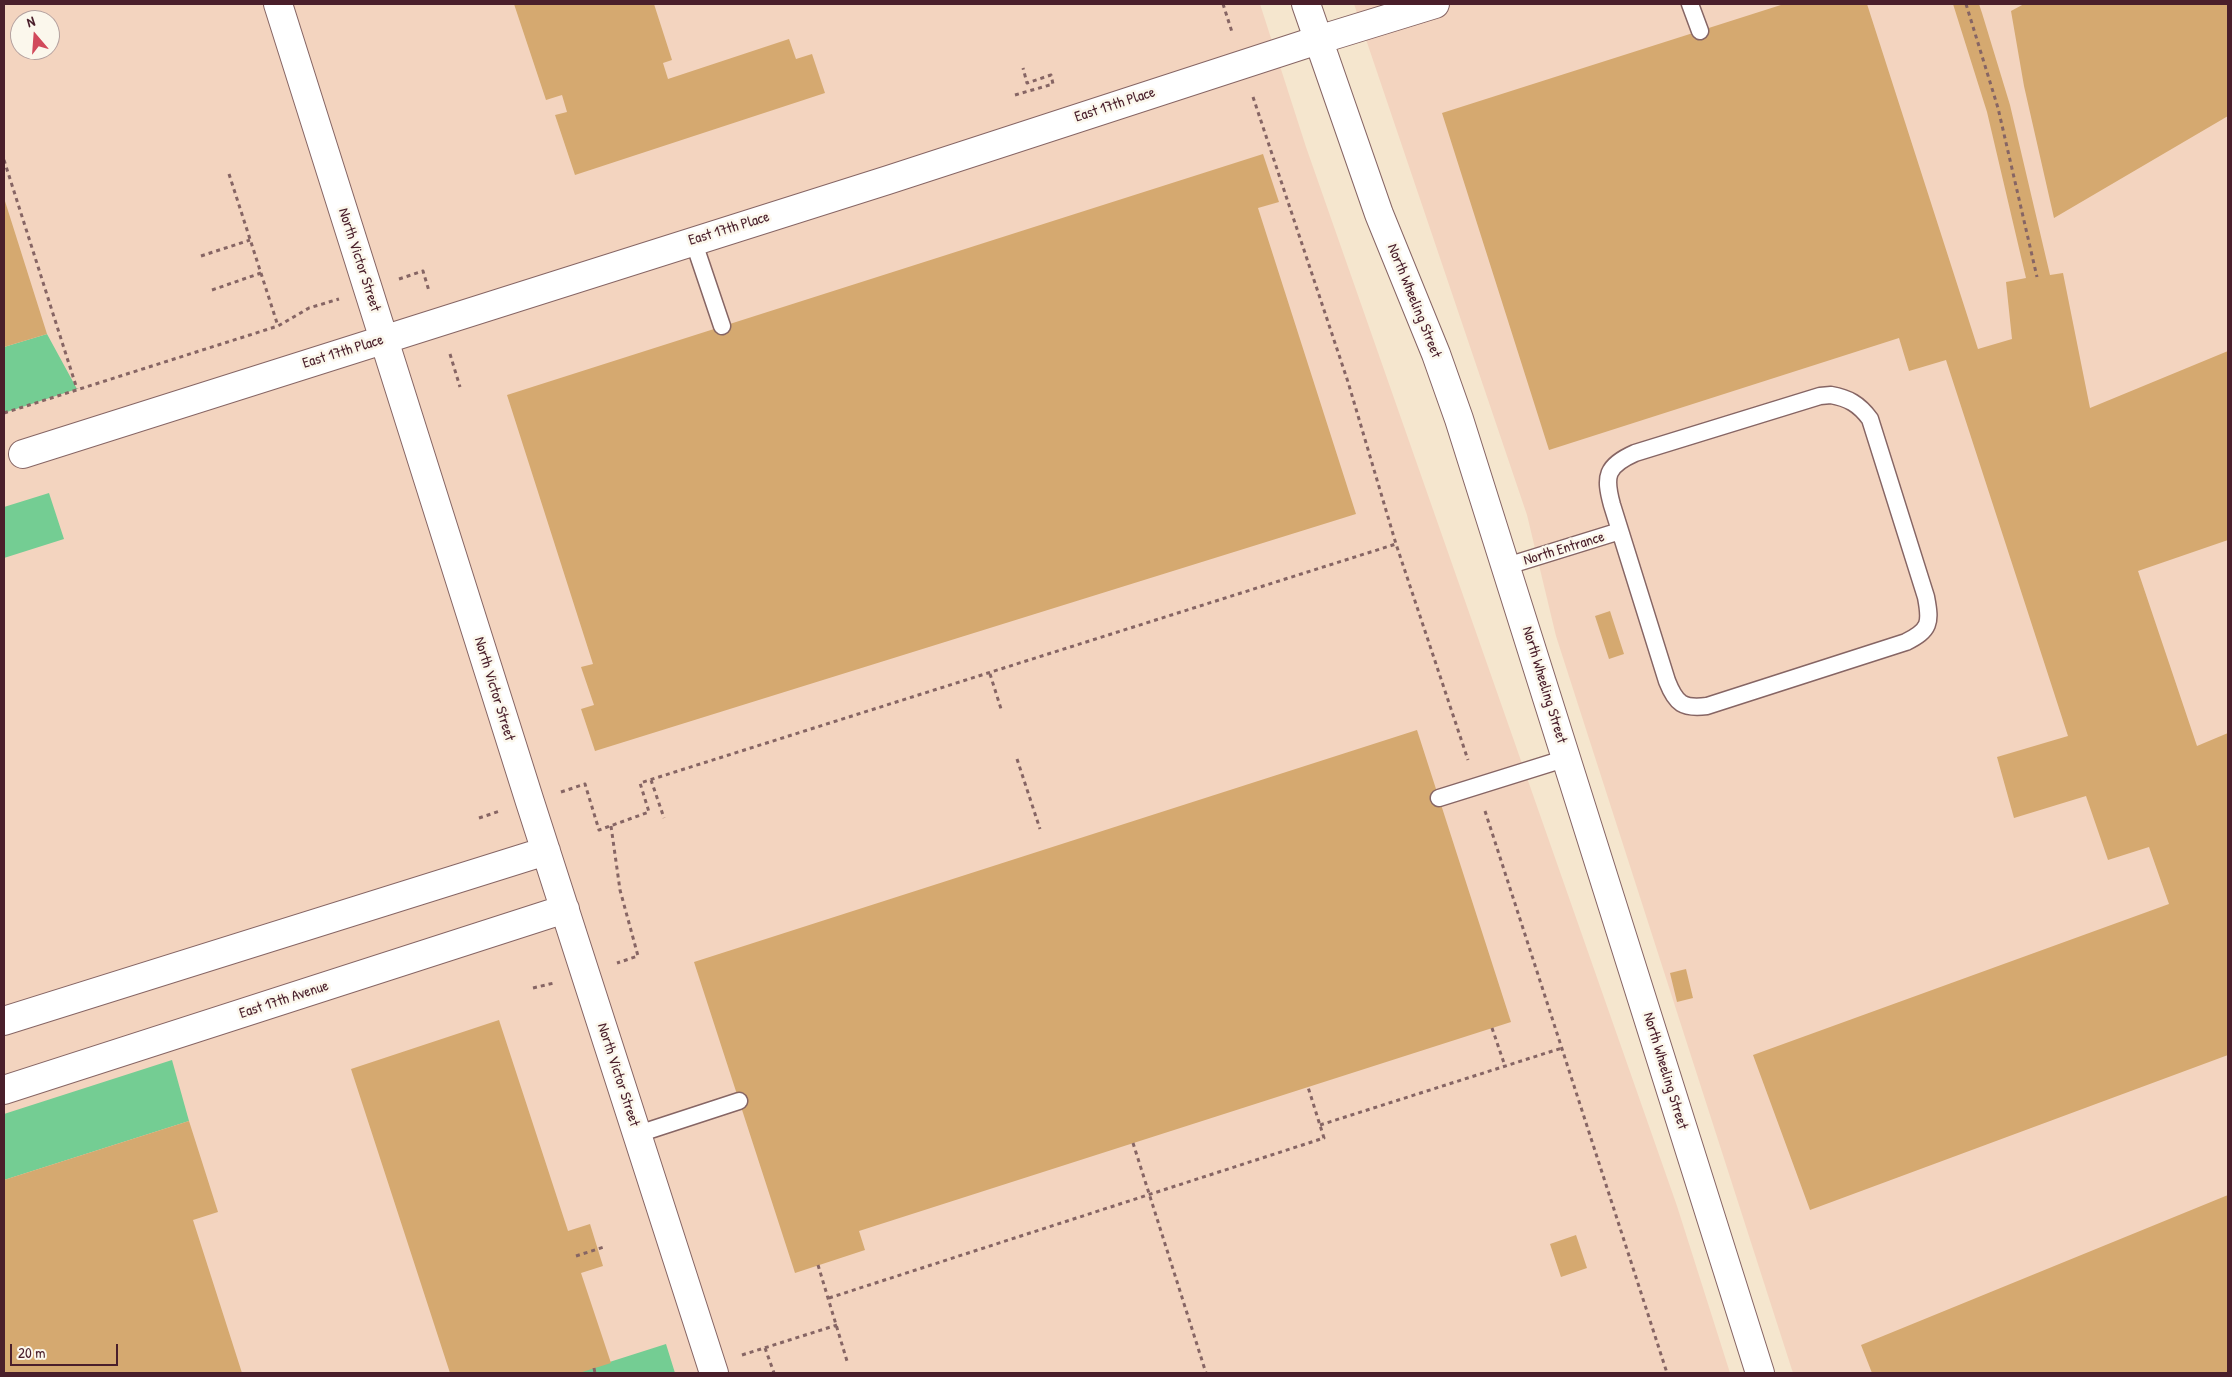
<!DOCTYPE html>
<style>
body{margin:0}
#map{position:relative;width:2232px;height:1377px;overflow:hidden;background:#f5e6ce;font-family:"Patrick Hand",sans-serif}
canvas{display:block}
.frame{position:absolute;inset:0;border:5px solid #4a1f2b;pointer-events:none}
.north{position:absolute;left:10px;top:10px;width:50px;height:50px;box-sizing:border-box;background:#fbf7ec;border:1px solid #b4a19f;border-radius:50%;rotate:342deg;font-size:14px;font-weight:700;line-height:20px;text-align:center;color:#4a1f2b}
.north::after{content:'';display:block;margin:auto;width:18px;height:22px;background:#d1495b;clip-path:polygon(50% 0,100% 100%,50% 72%,0 100%)}
.scale{position:absolute;left:10px;top:1344px;width:108px;height:22px;box-sizing:border-box;border:2px solid #4a1f2b;border-top:0;padding-left:6px;font-size:15px;line-height:18px;white-space:nowrap;color:#4a1f2b;-webkit-text-stroke:4px #fbf7ec;paint-order:stroke}
</style>
<div id="map">
<canvas width="2232" height="1377"></canvas>
<div class="frame"></div>
<div class="north">N</div>
<div class="scale">20 m</div>
</div>
<script>
const g = document.querySelector('canvas').getContext('2d');
g.lineJoin = 'round';
function fillPath(path, color) { g.fillStyle = color; g.fill(path, 'evenodd'); }
function stroke(path, color, width, dash) { g.strokeStyle = color; g.lineWidth = width; g.lineCap = dash ? 'butt' : 'round'; g.setLineDash(dash || []); g.stroke(path); }
function label(font, color, halo, rows, align = 'center') {
  g.font = font + ' "Patrick Hand",sans-serif'; g.lineWidth = 5; g.setLineDash([]); g.textBaseline = 'middle'; g.strokeStyle = halo; g.fillStyle = color; for (const [text, x, y, turn = 0] of rows) {
    g.save(); g.translate(x, y); g.rotate((+turn || 0) * Math.PI / 180); g.textAlign = isNaN(turn) ? turn : align; if (halo) g.strokeText(text, 0, 0); g.fillText(text, 0, 0); g.restore();
  }
}
fillPath(new Path2D(`
 M 4,4 L 1260,4 L 1306,147 L 1677,1206 L 1730,1373 L 4,1373 ZM 20,20 L 50,20 L 50,50 L 20,50 Z
 M 1354,4 L 2228,4 L 2228,1373 L 1793,1373 L 1556,636 L 1527,515 Z`), '#f3d4bf');
fillPath(new Path2D(`
 M 47,334 L 77,389 L 4,413 L 4,347 Z
 M 49,493 L 64,539 L 4,558 L 4,507 Z
 M 172,1060 L 189,1121 L 4,1180 L 4,1114 Z
 M 666,1344 L 675,1373 L 575,1373 Z`), '#74cd93');
fillPath(new Path2D(`
 M 514,4 L 654,4 L 672,60 L 663,63 L 668,79 L 789,39 L 796,59 L 812,54 L 825,93 L 575,175 L 555,115 L 567,112 L 562,95 L 546,100 Z
 M 1784,4 L 1867,4 L 1978,349 L 2012,339 L 2006,282 L 2026,278 L 1987,112 L 1953,4 L 1979,4 L 1982,13 L 2010,105 L 2050,275 L 2063,273 L 2090,408 L 2228,351 L 2228,540 L 2138,571 L 2197,746 L 2228,733 L 2228,1055 L 1810,1210 L 1753,1055 L 2169,904 L 2149,847 L 2108,860 L 2086,796 L 2014,818 L 1997,757 L 2068,736 L 1946,360 L 1909,371 L 1899,338 L 1549,450 L 1442,113 Z
 M 2024,4 L 2228,4 L 2228,116 L 2054,218 L 2024,86 L 2011,11 Z
 M 1263,154 L 1279,202 L 1258,208 L 1356,514 L 595,751 L 581,709 L 594,705 L 581,667 L 593,664 L 507,395 Z
 M 4,198 L 47,334 L 4,347 Z
 M 1610,611 L 1624,654 L 1609,659 L 1595,616 Z
 M 1417,730 L 1511,1022 L 859,1231 L 865,1250 L 795,1273 L 694,962 Z
 M 1686,969 L 1693,998 L 1677,1002 L 1670,973 Z
 M 499,1020 L 568,1231 L 590,1224 L 603,1266 L 581,1273 L 611,1363 L 579,1373 L 450,1373 L 351,1069 Z
 M 189,1121 L 218,1212 L 193,1220 L 242,1373 L 4,1373 L 4,1180 Z
 M 2228,1195 L 2228,1373 L 1872,1373 L 1861,1345 Z
 M 1576,1235 L 1587,1268 L 1561,1277 L 1550,1244 Z`), '#d5a970');
const service = new Path2D(`
 M 1690,4 L 1700,31
 M 693,240 L 722,326
 M 1831,395 C 1848,398 1859,404 1870,419 L 1926,597 C 1931,623 1930,630 1906,642 L 1707,706 C 1683,709 1676,704 1667,681 L 1612,505 C 1604,476 1606,466 1635,453 L 1820,396 Z
 M 1507,566 L 1620,531
 M 1439,798 L 1567,758
 M 638,1134 L 739,1101`);
const minor = new Path2D(`
 M 278,4 L 530,802 L 714,1373
 M 23,454 L 888,180 L 1318,40
 M 4,1021 L 546,851
 M 4,1090 L 565,909`);
const tertiary = new Path2D(`
 M 1306,4 L 1379,214 L 1436,354 L 1459,419 L 1760,1373
 M 1318,40 L 1435,4`);
stroke(service, '#866564', 19);
stroke(minor, '#866564', 30);
stroke(tertiary, '#866564', 30);
stroke(new Path2D(`
 M 1223,4 L 1232,32
 M 1966,4 L 1998,108 L 2037,277
 M 1015,95 L 1053,84 L 1051,75 L 1027,83 L 1023,68
 M 1253,97 L 1348,382 L 1396,544 L 1468,760
 M 4,160 L 77,389
 M 229,174 L 278,326
 M 201,256 L 250,240
 M 399,279 L 423,271 L 429,291
 M 212,290 L 261,273
 M 450,354 L 460,387
 M 4,413 L 278,326 L 309,308 L 339,299
 M 990,674 L 1002,712
 M 1017,759 L 1040,829
 M 651,780 L 664,818
 M 561,792 L 585,784 L 599,830 L 649,812 L 640,783 L 1396,544
 M 1485,811 L 1667,1373
 M 479,818 L 500,811
 M 611,826 L 620,890 L 638,956 L 617,963
 M 533,988 L 554,983
 M 1492,1028 L 1505,1066
 M 1320,1125 L 1562,1048
 M 1133,1143 L 1206,1373
 M 576,1256 L 604,1247
 M 818,1265 L 847,1361
 M 829,1298 L 1324,1138 L 1308,1087
 M 765,1348 L 774,1373
 M 742,1355 L 837,1325
 M 594,1368 L 595,1373`), '#866564', 3, [4, 4]);
stroke(service, '#fff', 16);
stroke(minor, '#fff', 28);
stroke(tertiary, '#fff', 28);
label('15px', '#4a1f2b', '#fbf7ec', [
 ["East 17th Place",1115,105,-18],
 ["East 17th Place",729,229,-17],
 ["North Victor Street",359,260,72],
 ["North Wheeling Street",1414,301,68],
 ["East 17th Place",343,352,-17],
 ["North Entrance",1564,549,-17],
 ["North Wheeling Street",1544,685,73],
 ["North Victor Street",494,689,73],
 ["East 17th Avenue",284,1000,-18],
 ["North Wheeling Street",1665,1071,73],
 ["North Victor Street",618,1075,72]
]);
</script>
